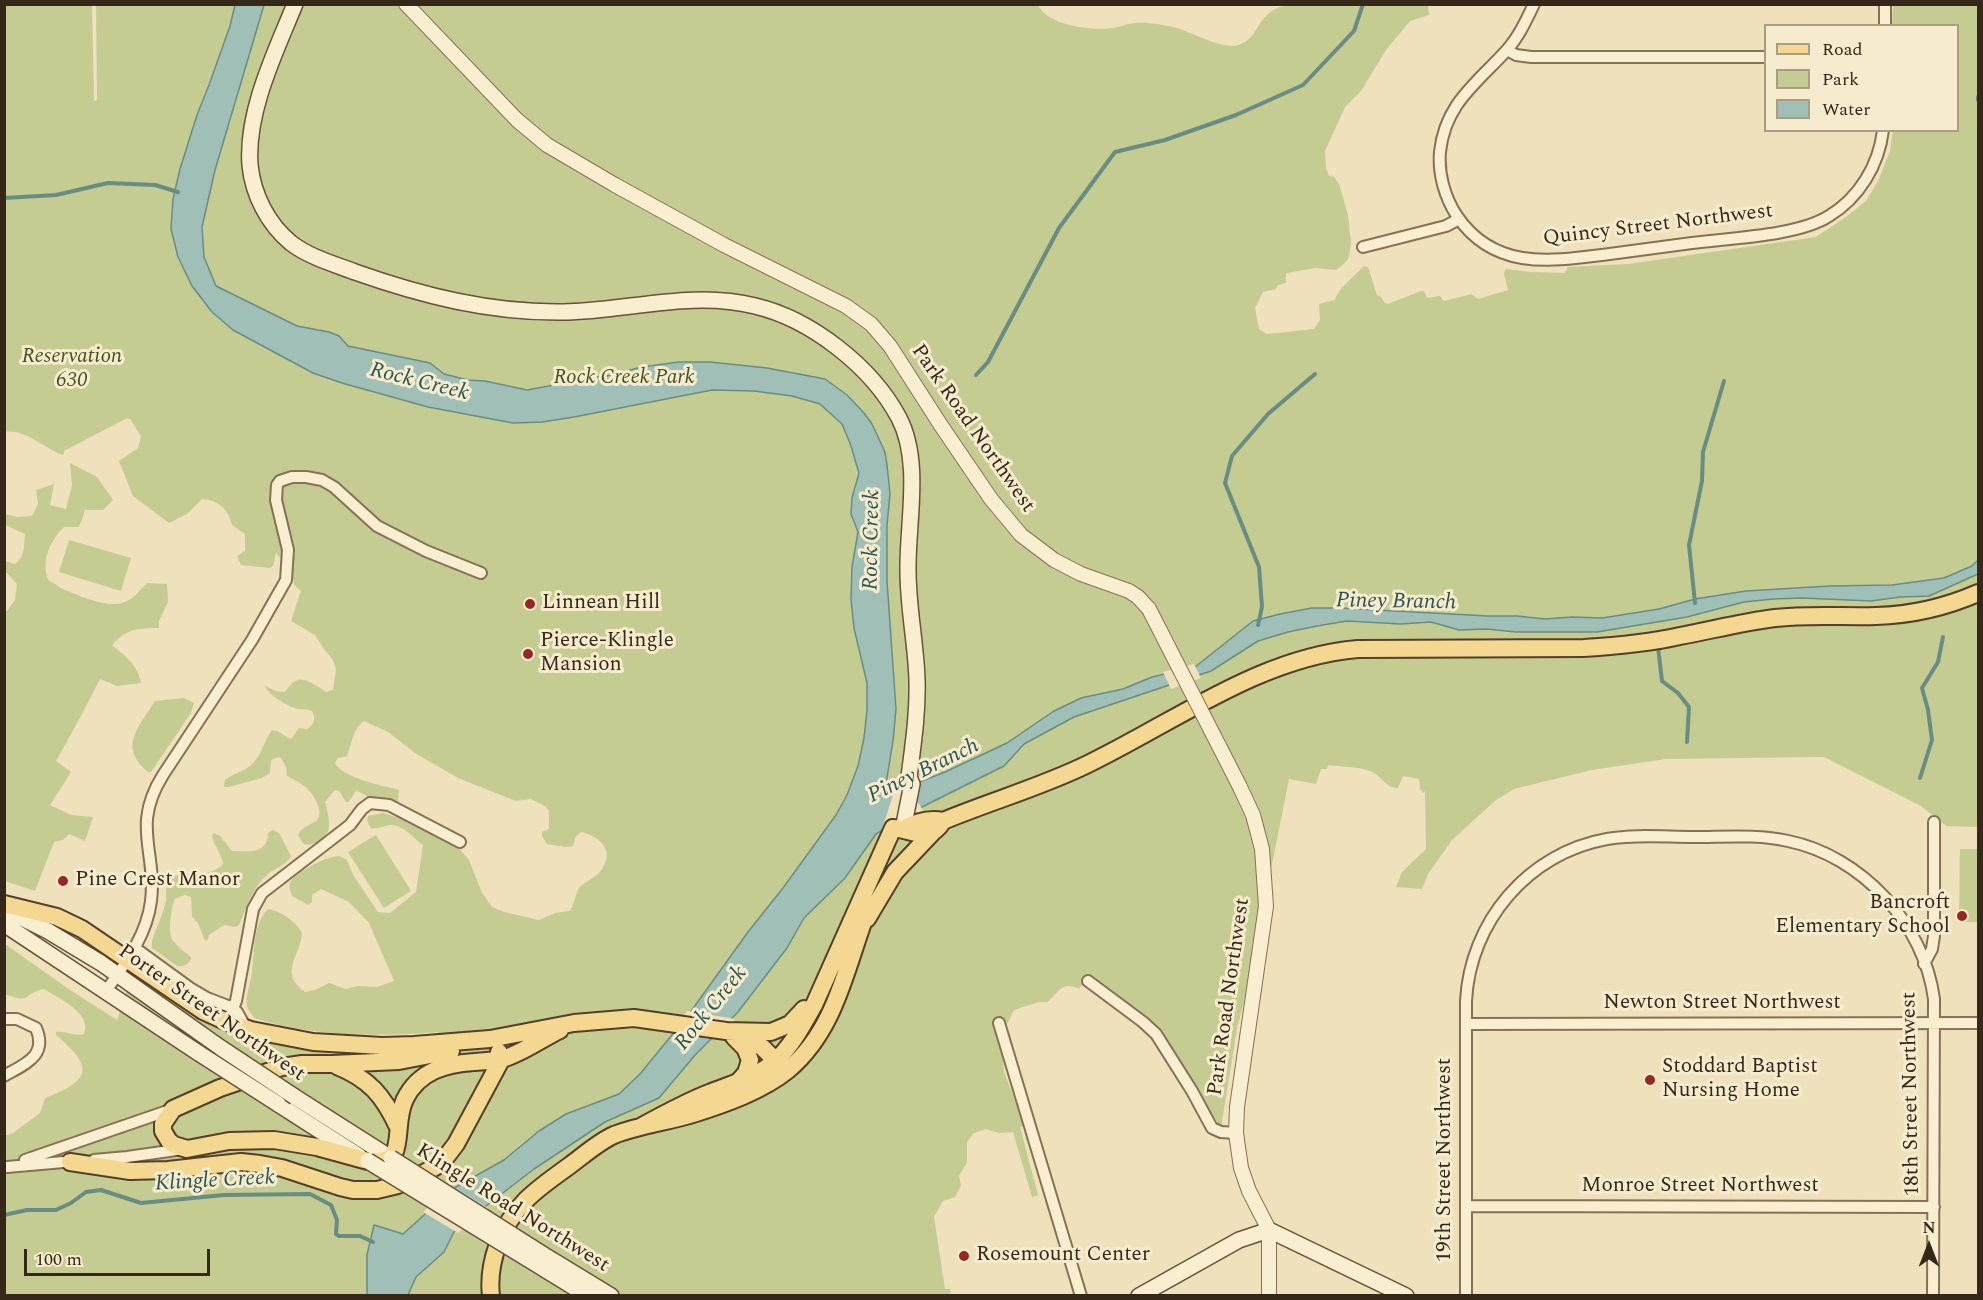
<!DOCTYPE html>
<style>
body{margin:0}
#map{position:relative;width:1983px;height:1300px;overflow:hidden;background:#efe1bc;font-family:Spectral,serif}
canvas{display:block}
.frame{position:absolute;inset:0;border:6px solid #35281b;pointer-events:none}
.legend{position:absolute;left:1764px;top:24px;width:195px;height:108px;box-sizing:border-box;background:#f6ebcc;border:2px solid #a99d85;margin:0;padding:8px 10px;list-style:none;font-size:18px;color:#35281b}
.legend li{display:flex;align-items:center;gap:12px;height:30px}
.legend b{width:30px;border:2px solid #a99d85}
.north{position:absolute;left:1899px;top:1216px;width:60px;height:60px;-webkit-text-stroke:4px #f6ebcc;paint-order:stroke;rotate:0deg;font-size:16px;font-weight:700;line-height:24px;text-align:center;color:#35281b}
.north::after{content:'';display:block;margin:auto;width:21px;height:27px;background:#35281b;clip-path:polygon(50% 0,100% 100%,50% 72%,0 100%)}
.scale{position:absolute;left:24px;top:1249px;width:186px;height:27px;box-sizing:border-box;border:3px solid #35281b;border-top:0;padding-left:8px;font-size:18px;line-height:21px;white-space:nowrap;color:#35281b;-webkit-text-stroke:4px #f6ebcc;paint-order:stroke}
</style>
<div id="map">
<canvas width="1983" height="1300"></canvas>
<div class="frame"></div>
<ul class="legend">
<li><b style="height:8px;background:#f4d892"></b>Road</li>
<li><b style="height:16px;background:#c4cc91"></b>Park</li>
<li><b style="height:16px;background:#a0c0b7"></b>Water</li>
</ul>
<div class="north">N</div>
<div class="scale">100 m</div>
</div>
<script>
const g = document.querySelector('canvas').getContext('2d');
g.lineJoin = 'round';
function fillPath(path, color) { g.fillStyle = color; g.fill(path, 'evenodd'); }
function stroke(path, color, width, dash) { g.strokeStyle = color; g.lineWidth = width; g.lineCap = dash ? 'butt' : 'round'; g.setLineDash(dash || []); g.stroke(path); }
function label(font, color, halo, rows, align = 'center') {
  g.font = font + ' Spectral,serif'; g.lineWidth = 6; g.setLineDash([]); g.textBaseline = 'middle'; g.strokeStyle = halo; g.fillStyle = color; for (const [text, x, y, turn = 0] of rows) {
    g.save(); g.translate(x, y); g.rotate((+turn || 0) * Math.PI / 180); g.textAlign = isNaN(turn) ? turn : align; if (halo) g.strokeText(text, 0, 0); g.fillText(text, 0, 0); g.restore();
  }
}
fillPath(new Path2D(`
 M 1038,4 C 1045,26 1094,31 1113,28 C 1120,27 1128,23 1136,23 C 1148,22 1165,25 1177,28 C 1192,33 1224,50 1239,45 C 1262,37 1254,10 1292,4 L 1428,5 L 1429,15 L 1410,21 L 1386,50 L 1361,91 L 1345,107 L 1325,151 L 1326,168 L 1329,176 L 1334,177 L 1339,184 L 1348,215 L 1351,243 L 1349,257 L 1345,263 L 1336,270 L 1315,268 L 1287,273 L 1286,275 L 1286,283 L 1278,285 L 1276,289 L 1263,292 L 1255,308 L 1259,329 L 1267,334 L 1314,329 L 1320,320 L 1319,304 L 1335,300 C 1338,288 1355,276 1364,266 L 1368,267 L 1377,295 L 1381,297 L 1385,303 L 1388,304 L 1421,291 L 1424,291 L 1427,298 L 1440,296 L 1444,301 L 1472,294 L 1478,299 L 1508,290 L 1504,274 L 1505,270 L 1507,269 L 1529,272 L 1565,273 L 1568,267 L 1628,264 L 1816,237 L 1846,217 L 1866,201 L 1878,181 L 1890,151 L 1893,131 L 1958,130 L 1958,26 L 1892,25 L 1893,5 L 1978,5 L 1978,827 L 1946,826 L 1921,806 L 1824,757 L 1666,759 L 1592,770 L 1514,789 L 1496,800 L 1452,840 L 1428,874 L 1422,889 L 1396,887 L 1402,872 L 1426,849 L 1425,791 L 1423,793 L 1420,789 L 1419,779 L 1403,776 L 1398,788 C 1385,788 1381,775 1370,771 C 1357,766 1341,767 1328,765 L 1327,769 L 1321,769 L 1316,784 L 1289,779 L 1258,935 L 1253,967 L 1237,1028 L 1221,1128 L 1178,1065 L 1141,1022 L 1090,988 L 1082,985 L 1079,989 C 1063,981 1059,991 1048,1002 L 1039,1002 L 1014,1010 L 1001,1036 L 1004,1072 L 1025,1126 L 1020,1127 L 1038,1195 L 1032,1197 L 1013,1132 L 999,1133 L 986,1129 L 974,1133 L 967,1142 L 967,1162 L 959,1176 L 961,1186 L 955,1197 L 943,1201 L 934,1217 L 945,1289 L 950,1289 L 951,1292 L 948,1295 L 5,1295 L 4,1136 L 13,1133 L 40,1113 L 45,1098 C 92,1080 94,1067 56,1035 L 56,1032 C 65,1030 75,1037 84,1034 C 93,1013 58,998 44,989 C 22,993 33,1005 5,994 L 5,944 L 70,990 L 117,1020 L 132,975 L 173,999 L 253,1038 L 288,1046 L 340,1051 L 404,1052 L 439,1032 C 377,1037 313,1037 254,1018 C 252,1014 247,1009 247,1005 C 245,998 251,981 252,972 C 255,951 252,926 268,909 C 281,911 296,922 302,933 C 300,957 278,973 305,992 L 315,990 L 329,983 L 346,989 L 358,986 L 377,987 L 394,981 L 369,923 L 349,902 L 321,889 L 312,895 L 312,902 L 308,905 L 292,896 C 290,890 288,886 291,881 C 298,871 327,856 339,856 L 347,860 L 353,875 L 378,912 L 390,913 L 416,892 L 423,845 C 413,838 403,824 390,825 C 383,826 379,829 371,828 L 367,821 L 368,816 L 383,813 L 400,818 L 457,846 L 469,860 L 482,893 L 492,907 L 504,912 L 539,920 L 555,913 L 570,911 C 574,904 576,894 579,888 C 584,882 593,879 599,873 C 616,853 603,837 581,832 L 576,836 L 573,846 L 566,847 L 547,844 L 542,836 L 542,832 L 549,829 L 549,811 L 545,806 L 531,799 L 516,801 L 458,778 L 415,753 L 388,732 L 364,721 C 354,727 351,745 347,756 L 338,758 L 335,763 C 344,779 382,785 399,790 L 398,802 L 371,798 L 357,791 L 355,792 L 349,802 L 346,802 L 339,791 L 335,790 L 325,802 C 327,810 331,823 328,831 C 325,838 310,849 303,843 C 301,841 300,838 298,835 C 302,826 310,826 317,820 C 325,812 312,791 304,786 C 299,782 293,779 287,776 L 286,767 L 281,758 L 278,757 L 271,760 L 270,773 L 262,778 L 229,787 L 224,787 L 225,780 C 233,773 245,772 253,763 C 263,753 264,740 272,730 L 277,731 L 291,739 L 299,728 L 307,729 C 315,724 315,720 313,712 C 307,708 304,710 298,709 C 289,707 268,695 265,686 L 276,691 L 284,692 C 288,689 290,684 294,682 C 303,675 318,687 326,692 L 333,690 L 336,670 L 333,660 L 324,649 L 315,635 L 291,621 L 301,591 L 294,585 L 293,574 L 276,553 L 273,566 L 270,568 L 241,565 L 237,556 L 245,551 L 245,534 L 232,525 C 228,509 219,500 202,499 L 187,514 L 169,523 L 133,496 L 119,461 L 138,448 L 141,436 L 130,419 L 127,418 L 64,451 L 63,455 C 45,449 25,428 5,432 L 5,5 L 92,5 L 94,101 L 97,100 L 96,5 Z
 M 70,463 L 97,477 L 113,500 L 103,510 L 85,510 L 79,527 L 64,527 C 50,540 40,563 49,581 C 56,583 59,588 65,590 C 83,597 112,611 129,600 C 136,596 141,589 147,583 L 167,584 L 168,602 L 159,621 L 159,628 C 138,628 126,629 112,645 C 125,656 138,665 141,683 L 117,686 L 100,679 L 81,716 L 56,761 L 71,772 L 50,805 L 71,815 L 93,817 L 85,841 L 69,834 L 63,840 L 54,842 L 35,891 L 5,881 L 4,611 L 7,611 L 15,600 L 17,584 L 5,571 L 5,561 L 15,564 C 25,557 24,545 25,534 L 5,525 L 5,514 L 17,517 L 32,516 L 38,504 L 36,490 L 54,484 L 50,505 L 66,509 L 72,485 Z
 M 69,540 L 131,558 L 121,591 L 59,572 Z
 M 184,698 L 194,703 L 191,713 L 151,772 L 148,772 C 118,747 138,728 155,701 Z
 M 273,830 L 279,833 L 291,856 C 287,865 275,868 268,874 C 252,888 247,906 239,925 L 235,927 L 224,925 L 209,935 L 207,941 L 204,939 L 199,925 L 192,916 L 191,897 L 185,895 L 175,899 C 171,908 168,929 172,939 C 176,946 185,952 191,957 L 191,959 C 187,965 184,967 177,966 L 152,948 L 152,941 C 156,928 163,915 166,901 C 167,894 164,884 170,879 C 179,869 208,881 223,864 C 222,853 213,846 212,835 L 214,833 L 220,836 L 232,851 C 249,851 267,855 268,833 Z
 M 376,835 L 411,891 L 384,908 L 348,852 Z
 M 1960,849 L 1978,849 L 1978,922 L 1959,922 Z`), '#c4cc91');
const water = new Path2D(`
 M 235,5 L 264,5 L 215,170 L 202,227 L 204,257 L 216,286 L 297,326 L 329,332 L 339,336 L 348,346 L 430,363 L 444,374 L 468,380 L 485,381 L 527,390 L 549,386 L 570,380 L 613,375 L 641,367 L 679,362 L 710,362 L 767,368 L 825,379 L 847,395 L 864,413 L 872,424 L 885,452 L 887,465 L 890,494 L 887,525 L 887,581 L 896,709 L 893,741 L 884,796 L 945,772 L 1007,743 L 1054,711 L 1081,698 L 1123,689 L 1152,677 L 1195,667 L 1253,621 L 1280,614 L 1312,608 L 1339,608 L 1488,616 L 1517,616 L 1545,619 L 1572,617 L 1602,618 L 1659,609 L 1695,599 L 1746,591 L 1830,586 L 1892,585 L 1944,578 L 1972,566 L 1978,560 L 1978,574 L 1929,596 L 1900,597 L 1871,601 L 1802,598 L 1773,599 L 1744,602 L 1687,617 L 1597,632 L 1516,632 L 1487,629 L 1459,630 L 1431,622 L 1401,624 L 1347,621 L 1317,626 L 1288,632 L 1258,641 L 1211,671 L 1074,717 L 1024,744 L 1004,766 L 920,808 L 876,834 L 845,878 L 804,918 L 787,948 L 738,1012 L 696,1054 L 659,1098 L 605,1122 L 534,1169 L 486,1206 L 454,1232 L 444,1252 L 416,1277 L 408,1295 L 367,1295 L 367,1255 L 374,1225 L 403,1234 L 454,1188 L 504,1160 L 539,1131 L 566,1114 L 619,1094 L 640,1074 L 689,1014 L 748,932 L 783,888 L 836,815 L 847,795 L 858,766 L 864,738 L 867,710 L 867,683 L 854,628 L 851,600 L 852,567 L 858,532 L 851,514 L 852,498 L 859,473 L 850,443 L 842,424 L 820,404 L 792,396 L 754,391 L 712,390 L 574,417 L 542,422 L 513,423 L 428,407 L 342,383 L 313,373 L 233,330 L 212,312 L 192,286 L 178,257 L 171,229 L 173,199 L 180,169 L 197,115 L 209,85 L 230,26 Z`);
fillPath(water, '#a0c0b7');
stroke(water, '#688d85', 1.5);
fillPath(new Path2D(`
 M 1194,664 L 1201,678 L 1171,689 L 1163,672 Z
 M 920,779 L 917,801 L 923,810 L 881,832 L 895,789 Z
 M 687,1011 L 735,1019 L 716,1039 L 671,1031 Z
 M 452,1186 L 488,1208 L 458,1233 L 423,1212 Z`), '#efe1bc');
stroke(new Path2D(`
 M 1978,97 L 1978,100
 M 4,198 L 56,195 L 108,183 L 155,185 L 178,192
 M 976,375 L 988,362 L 1059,228 L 1115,152 L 1165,140 L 1236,115 L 1303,85 L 1354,31 L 1363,4
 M 1695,603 L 1689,545 L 1702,481 L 1703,452 L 1724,381
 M 1258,625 L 1262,607 L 1259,567 L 1225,483 L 1232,456 L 1268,414 L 1315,374
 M 1658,647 L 1662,681 L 1678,693 L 1689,707 L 1687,742
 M 1920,778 L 1932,740 L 1928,710 L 1922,688 L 1938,662 L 1943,637
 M 4,1215 L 27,1210 L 56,1210 L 71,1203 L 86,1192 L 101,1190 L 141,1203 L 224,1195 L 310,1194 L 331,1205 L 337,1220 L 336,1234 L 339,1236 L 360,1236 L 373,1242`), '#688d85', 4);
const minor = new Path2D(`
 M 1534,4 C 1526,21 1518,38 1506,51 C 1476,84 1445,104 1440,152 C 1438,174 1445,198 1457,216 C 1493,269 1547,262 1602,255 C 1632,251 1662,247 1692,243 C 1730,238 1798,236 1829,216 C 1859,198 1879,165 1883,130
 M 1885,4 L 1885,26
 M 1507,50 L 1516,55 L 1531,57 L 1766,57
 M 1363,247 L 1446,226 L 1459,219
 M 135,948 L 190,988 L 207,998 L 233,1008 L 237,1012 L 246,1028
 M 1924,964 L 1932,949 L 1934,936 L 1934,822
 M 1088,981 L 1143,1022 L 1156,1034 L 1192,1091 L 1212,1128 L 1221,1132 L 1236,1133
 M 106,991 C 125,964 147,935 151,901 C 157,851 131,826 163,775 L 252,640 L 286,580 L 288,550 L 276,500 L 277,485 L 280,481 L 292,477 L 306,477 L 322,480 L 334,487 L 377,526 L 426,551 L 481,573
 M 233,1008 L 236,1001 L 253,909 L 262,893 L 350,825 L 362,809 L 370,803 L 389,805 L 460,842
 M 4,1019 L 17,1019 L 36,1028 C 48,1056 25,1064 4,1076
 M 999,1023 L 1081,1296
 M 1466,1024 L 1978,1023
 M 25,1160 L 173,1109
 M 94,1160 L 127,1157 L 183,1149
 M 7,1167 L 75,1161
 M 1466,1206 L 1934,1207
 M 1466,1296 L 1466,1001 C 1470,922 1528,853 1607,839 C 1635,834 1665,837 1693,837 C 1725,837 1757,834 1788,841 C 1862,856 1924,924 1934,999 L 1933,1296`);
const tertiary = new Path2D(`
 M 406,4 L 517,120 L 547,145 L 615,185 L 724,245 L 846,306 L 871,324 L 890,346 L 940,424 L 991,499 L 1021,535 L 1054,560 L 1081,574 L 1129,591 L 1138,597 L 1149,609
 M 1240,787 L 1253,815 L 1262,849 L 1266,906 L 1237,1107 L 1236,1133 L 1241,1168 L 1249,1191 L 1269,1230 L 1269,1296`);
const secondary = new Path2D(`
 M 295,4 C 275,53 246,112 250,165 C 253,195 268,224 291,243 C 309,257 334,264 355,272 C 423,296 491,313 563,312 C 628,311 691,290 755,306 C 811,319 872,367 899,418 C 922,462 907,524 908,571 C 908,608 916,644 917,680 C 918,713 913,745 909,777 L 912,784 L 903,829
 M 4,909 L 48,931 L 101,963 L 221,1048
 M 4,924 L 200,1054
 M 295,1097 L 391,1158
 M 278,1104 L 359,1156
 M 552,1260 L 611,1296
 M 546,1270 L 588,1296
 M 1139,1296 L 1239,1240 L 1269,1230 L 1406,1296`);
const primary = new Path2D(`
 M 903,829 C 916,822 929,818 943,821
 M 4,904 L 57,917 L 82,929 L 203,1011 L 227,1022 L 251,1030 L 313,1042 L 382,1046 L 414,1045 L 490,1039 L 574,1023 L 634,1018 L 726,1031 L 771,1032 L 790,1024 L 804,1009
 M 867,919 L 895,872 L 932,833
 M 737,1035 L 762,1047 L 783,1068
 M 734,1037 L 745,1048 L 750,1060 L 746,1073 L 738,1082
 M 451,1051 L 399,1061 L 332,1064 L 302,1064 L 282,1067 L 220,1088 L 173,1109 L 163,1124 L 163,1131 L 169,1141 L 174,1145 L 187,1149 L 229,1141 L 274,1140 L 317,1147 L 368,1161 L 380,1161 L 391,1158 L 394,1154 C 401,1138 396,1118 405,1099 C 419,1071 445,1064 474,1062 C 483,1061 493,1061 502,1059 C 523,1053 541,1039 560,1030
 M 337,1066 C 369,1079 383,1095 398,1127
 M 642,1126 C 664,1114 686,1102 709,1093 C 731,1084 756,1078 775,1061 C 792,1046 803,1024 814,1005 L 893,828 C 914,830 929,844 943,821 C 991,801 1041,787 1088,764 C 1175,722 1260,657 1358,649 L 1584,648 C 1616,646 1649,643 1680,636 C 1712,630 1743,622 1775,618 C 1809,614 1842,617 1876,616 C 1911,615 1946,607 1978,593
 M 70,1162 L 130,1171 L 168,1170 L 241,1162 L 260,1164 L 282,1168 L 340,1187 L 353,1190 L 377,1190 L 398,1185 L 422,1174 L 435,1167 L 446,1157 L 456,1144 L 501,1060 L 499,1052
 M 491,1296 C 487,1262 502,1224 526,1200 C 539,1187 554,1177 569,1166 C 583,1156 598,1142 614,1135 C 639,1125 667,1122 693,1114 C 725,1104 762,1091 788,1070 C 837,1029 846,965 868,909`);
stroke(minor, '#877156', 14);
stroke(tertiary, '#877156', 16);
stroke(secondary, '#685239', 18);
stroke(primary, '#543f2a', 20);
stroke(minor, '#faeed0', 10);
stroke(tertiary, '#faeed0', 14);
stroke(secondary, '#faeed0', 15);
stroke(primary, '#f4d892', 16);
const tertiaryBridge = new Path2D(`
 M 1149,609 L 1240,787`);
const secondaryBridge = new Path2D(`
 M 221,1048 L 295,1097
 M 200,1054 L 278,1104
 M 391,1158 L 552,1260
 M 368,1161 L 546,1270`);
stroke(tertiaryBridge, '#877156', 16, []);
stroke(secondaryBridge, '#685239', 18, []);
stroke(tertiaryBridge, '#faeed0', 14);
stroke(secondaryBridge, '#faeed0', 15);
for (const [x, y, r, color] of [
 [530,604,6,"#972624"],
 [528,654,6,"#972624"],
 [63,881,6,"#972624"],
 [1962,916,6,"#972624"],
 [1650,1080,6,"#972624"],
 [964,1256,6,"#972624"]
]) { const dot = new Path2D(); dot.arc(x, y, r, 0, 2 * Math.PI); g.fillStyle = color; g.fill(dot); stroke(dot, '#f6ebcc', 2); }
label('21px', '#35281b', '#f6ebcc', [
 ["Quincy Street Northwest",1658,226,-7],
 ["Park Road Northwest",972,429,55],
 ["Park Road Northwest",1230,997,-82],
 ["Newton Street Northwest",1722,1004],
 ["Porter Street Northwest",211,1014,35],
 ["18th Street Northwest",1912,1094,-91],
 ["19th Street Northwest",1446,1160,-90],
 ["Monroe Street Northwest",1700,1187],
 ["Klingle Road Northwest",512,1209,32]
]);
label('italic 21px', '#445221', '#f6ebcc', [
 ["Reservation",72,358],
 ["630",72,382],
 ["Rock Creek Park",624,379]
]);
label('21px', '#35281b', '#f6ebcc', [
 ["Linnean Hill",542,604],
 ["Pierce-Klingle",540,642],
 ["Mansion",540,666],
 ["Pine Crest Manor",75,881],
 ["Bancroft",1950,904,"right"],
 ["Elementary School",1950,928,"right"],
 ["Stoddard Baptist",1662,1068],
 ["Nursing Home",1662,1092],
 ["Rosemount Center",976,1256]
], 'left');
label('italic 22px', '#295654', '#f6ebcc', [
 ["Rock Creek",419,383,14],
 ["Rock Creek",873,540,-89],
 ["Piney Branch",1396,603,1],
 ["Piney Branch",924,772,-26],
 ["Rock Creek",712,1009,-51],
 ["Klingle Creek",215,1182,-3]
]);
</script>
